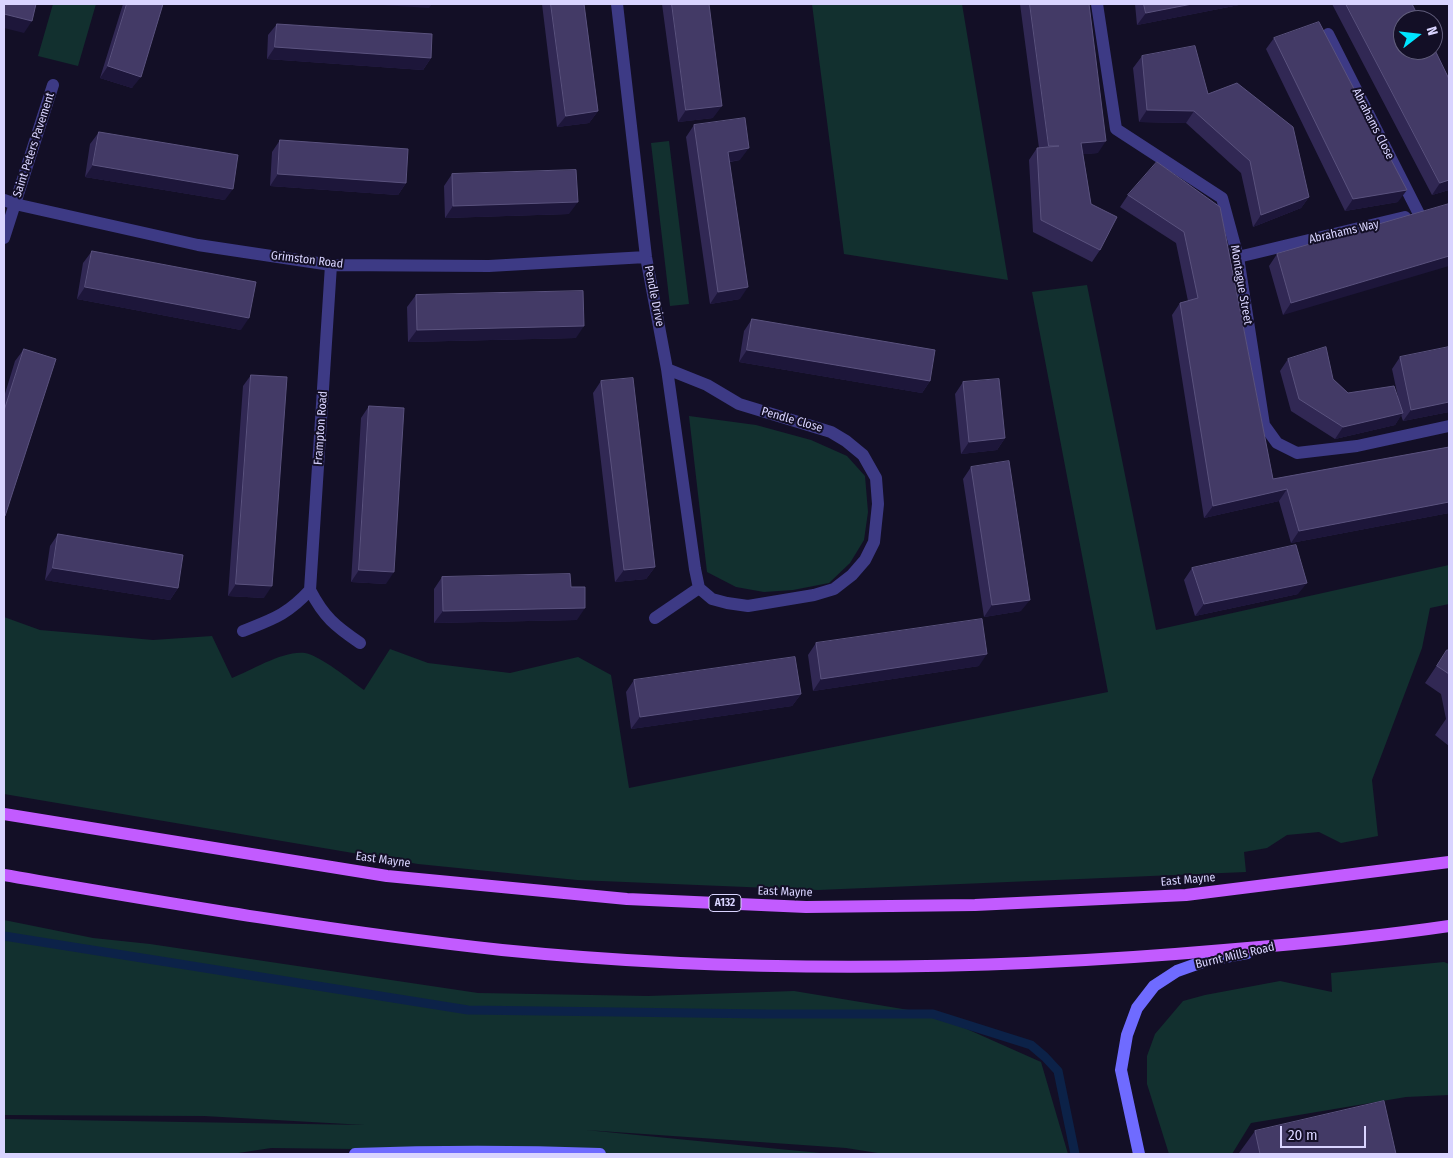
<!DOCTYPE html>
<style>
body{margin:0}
#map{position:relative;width:1453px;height:1158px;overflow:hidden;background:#130f26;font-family:"Fira Sans Condensed",sans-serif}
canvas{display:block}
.frame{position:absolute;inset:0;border:5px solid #d9d4ff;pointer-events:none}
.north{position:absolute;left:1393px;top:10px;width:50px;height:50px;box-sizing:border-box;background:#130f26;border:1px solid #625e7d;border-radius:50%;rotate:74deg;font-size:14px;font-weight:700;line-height:20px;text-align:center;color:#d9d4ff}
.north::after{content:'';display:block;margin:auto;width:18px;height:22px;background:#00e5ff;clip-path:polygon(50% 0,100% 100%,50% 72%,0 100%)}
.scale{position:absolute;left:1280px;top:1126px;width:86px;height:22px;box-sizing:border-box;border:2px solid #d9d4ff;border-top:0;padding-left:6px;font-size:15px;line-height:18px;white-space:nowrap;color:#d9d4ff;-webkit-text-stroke:4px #130f26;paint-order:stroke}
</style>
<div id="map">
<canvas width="1453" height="1158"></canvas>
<div class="frame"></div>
<div class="north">N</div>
<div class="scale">20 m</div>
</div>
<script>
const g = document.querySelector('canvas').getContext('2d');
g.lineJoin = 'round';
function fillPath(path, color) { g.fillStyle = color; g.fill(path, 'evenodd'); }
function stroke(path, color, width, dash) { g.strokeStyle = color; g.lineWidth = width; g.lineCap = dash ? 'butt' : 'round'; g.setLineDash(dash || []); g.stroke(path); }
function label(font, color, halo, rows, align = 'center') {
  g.font = font + ' "Fira Sans Condensed",sans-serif'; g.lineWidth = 4; g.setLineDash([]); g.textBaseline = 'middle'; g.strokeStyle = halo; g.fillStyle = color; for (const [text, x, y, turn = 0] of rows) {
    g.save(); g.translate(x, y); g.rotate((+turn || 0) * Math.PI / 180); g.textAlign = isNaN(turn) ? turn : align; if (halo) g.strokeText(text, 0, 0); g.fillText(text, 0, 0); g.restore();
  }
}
fillPath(new Path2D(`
 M 53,4 L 96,4 L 78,66 L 38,56 Z
 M 812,4 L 962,4 L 1008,280 L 844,254 Z
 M 669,141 L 689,304 L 670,306 L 651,143 Z
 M 1087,285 L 1156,630 L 1449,565 L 1449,604 L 1430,608 L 1422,648 L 1372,780 L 1378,836 L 1341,843 L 1319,832 L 1287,835 L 1267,848 L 1244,852 L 1246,872 L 818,890 L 577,880 L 418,864 L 4,794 L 4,617 L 40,630 L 98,635 L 153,640 L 212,636 L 232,678 C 252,670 284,650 305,653 C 321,656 350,680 364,690 L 390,649 L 428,663 L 510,673 L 578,657 L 611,675 L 629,788 L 1108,692 L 1032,292 Z
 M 689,416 L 756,425 L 811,440 L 847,456 L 865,476 L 868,512 L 864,540 L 850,563 L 829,583 L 793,590 L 764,592 L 736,587 L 707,572 Z
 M 4,920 L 93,938 L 150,944 L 478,993 L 648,996 L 794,991 L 933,1014 L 1041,1062 L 1068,1154 L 884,1154 L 846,1148 L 586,1130 L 830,1154 L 597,1154 L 524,1151 L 271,1148 L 232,1154 L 4,1154 L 4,1119 L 365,1125 L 204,1116 L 4,1115 Z
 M 1444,962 L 1449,964 L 1449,1095 L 1406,1097 L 1251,1123 L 1232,1154 L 1169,1154 L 1147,1084 L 1147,1056 L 1155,1034 L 1183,1001 L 1205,995 L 1280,981 L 1332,992 L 1331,973 Z`), '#12302f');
stroke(new Path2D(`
 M 4,936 L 468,1010 L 766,1014 L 933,1014 L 1031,1045 L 1045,1057 L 1058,1071 L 1075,1154`), '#0c2248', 9);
stroke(new Path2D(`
 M 617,4 L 646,257 L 667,369 L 695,569 L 699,588
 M 1097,4 L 1116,129 L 1222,198 L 1238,257 L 1264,425 L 1277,443 L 1297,453 L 1357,446 L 1449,426
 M 1328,34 L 1419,214
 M 4,200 L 15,204 L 198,245 L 331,265 L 489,266 L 646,257
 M 4,238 L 53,85
 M 1238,257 L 1405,217
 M 667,369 L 707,385 L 739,404 L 831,432 L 846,441 L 863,455 L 876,478 L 878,504 L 874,542 L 865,560 L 852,575 L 834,589 L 814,595 L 748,606 L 727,603 L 712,599 L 699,588
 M 310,590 L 331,265
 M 310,590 C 324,617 335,626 360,643
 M 655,618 L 699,588
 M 243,631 C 273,619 287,615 310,590`), '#3d3a85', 12);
stroke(new Path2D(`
 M 355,1154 C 437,1151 518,1151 600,1154
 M 1139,1154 L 1121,1070 L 1127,1035 L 1137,1008 L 1154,986 L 1177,971 L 1208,960 L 1247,953`), '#6f6bff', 12);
stroke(new Path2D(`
 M 4,814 L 387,876 L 627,899 L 806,907 L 975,905 L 1186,895 L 1449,862
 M 4,875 C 169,903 335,932 502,950 C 742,974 984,971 1224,950 C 1299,944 1375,937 1449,926`), '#c25bff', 12);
fillPath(new Path2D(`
 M 123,4 L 163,4 L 132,88 L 100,78 Z
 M 542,4 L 584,4 L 598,111 L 589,123 L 557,127 Z
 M 662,4 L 709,4 L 713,118 L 678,122 Z
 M 1020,4 L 1089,4 L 1098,153 L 1083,154 L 1091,204 L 1100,250 L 1092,262 L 1033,232 L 1029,160 L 1037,148 L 1039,148 Z
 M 1135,4 L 1244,4 L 1137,25 Z
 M 1332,4 L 1412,4 L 1449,190 L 1432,195 Z
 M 277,24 L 431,58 L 423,70 L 267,59 L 268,35 Z
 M 1274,38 L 1398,202 L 1345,211 L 1266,49 Z
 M 1142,56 L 1208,94 L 1309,197 L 1301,208 L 1253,227 L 1241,173 L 1186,123 L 1139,122 L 1133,68 Z
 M 694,125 L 740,160 L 730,162 L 740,299 L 710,304 L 686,137 Z
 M 99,132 L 225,200 L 85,177 L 90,144 Z
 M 280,140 L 406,183 L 398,195 L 270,186 L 272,152 Z
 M 452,174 L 569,214 L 445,218 L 444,186 Z
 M 1128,195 L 1220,207 L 1273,479 L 1449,447 L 1449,513 L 1291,543 L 1279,501 L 1204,518 L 1172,315 L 1180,303 L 1188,301 L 1176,243 L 1120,207 Z
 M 1449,204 L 1283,315 L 1269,266 L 1277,254 Z
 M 92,251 L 241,330 L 77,299 L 83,263 Z
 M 416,295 L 576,338 L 408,342 L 407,307 Z
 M 752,319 L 930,381 L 922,393 L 739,362 L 744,331 Z
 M 24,349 L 4,518 L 4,397 L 15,361 Z
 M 1400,357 L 1449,412 L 1403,421 L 1401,415 L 1395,425 L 1335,439 L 1291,411 L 1280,371 L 1288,359 L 1333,379 L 1348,393 L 1398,397 L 1392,369 Z
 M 251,375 L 264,598 L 228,596 L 243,386 Z
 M 601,381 L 655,567 L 646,579 L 615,582 L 593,393 Z
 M 963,382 L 1005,438 L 997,450 L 961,454 L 955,394 Z
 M 369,406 L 386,584 L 351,582 L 361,418 Z
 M 971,467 L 1021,611 L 984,617 L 963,479 Z
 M 58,534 L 178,588 L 170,600 L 45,580 L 50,546 Z
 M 1192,568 L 1298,594 L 1195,616 L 1184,580 Z
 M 442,577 L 571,587 L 577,620 L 434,623 L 434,589 Z
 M 816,643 L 979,666 L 813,691 L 808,655 Z
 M 1447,650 L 1449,650 L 1449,746 L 1435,735 L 1446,719 L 1441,694 L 1425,683 Z
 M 634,680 L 801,694 L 792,706 L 631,729 L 626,692 Z
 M 1255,1131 L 1396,1154 L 1240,1154 L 1239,1153 Z`), '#312854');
fillPath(new Path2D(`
 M 366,4 L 432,4 L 429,8 Z
 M 1192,4 L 1244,4 L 1137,25 L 1146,13 Z
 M 4,14 L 32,21 L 24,33 L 4,28 Z
 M 275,47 L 431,58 L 423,70 L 267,59 Z
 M 108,66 L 141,77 L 132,88 L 100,78 Z
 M 722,106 L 713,118 L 678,122 L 686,110 Z
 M 1147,110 L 1194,111 L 1186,123 L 1139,122 Z
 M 598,111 L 589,123 L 557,127 L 566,116 Z
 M 1106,141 L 1098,153 L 1073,155 L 1081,143 Z
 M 749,148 L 740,160 L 720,163 L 728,152 Z
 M 93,165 L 233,189 L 225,200 L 85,177 Z
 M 278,174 L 406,183 L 398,195 L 270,186 Z
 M 1449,180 L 1449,190 L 1432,195 L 1440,183 Z
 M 1407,190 L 1398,202 L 1345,211 L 1353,199 Z
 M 1309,197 L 1301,208 L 1253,227 L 1261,215 Z
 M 578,202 L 569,214 L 445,218 L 453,206 Z
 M 1449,256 L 1449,266 L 1283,315 L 1291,303 Z
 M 85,287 L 249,318 L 241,330 L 77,299 Z
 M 748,287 L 740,299 L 710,304 L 718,292 Z
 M 584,326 L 576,338 L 408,342 L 417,330 Z
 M 747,350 L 930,381 L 922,393 L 739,362 Z
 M 1449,402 L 1449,412 L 1403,421 L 1411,410 Z
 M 1403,413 L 1395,425 L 1335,439 L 1343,427 Z
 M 1005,438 L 997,450 L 961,454 L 969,442 Z
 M 1287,489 L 1279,501 L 1204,518 L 1213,506 Z
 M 1449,502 L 1449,513 L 1291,543 L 1299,531 Z
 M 655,567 L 646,579 L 615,582 L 624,570 Z
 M 53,568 L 178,588 L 170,600 L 45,580 Z
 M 359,570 L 394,572 L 386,584 L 351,582 Z
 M 1307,583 L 1298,594 L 1195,616 L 1204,604 Z
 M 236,584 L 272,586 L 264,598 L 228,596 Z
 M 1030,600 L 1021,611 L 984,617 L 992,605 Z
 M 585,608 L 577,620 L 434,623 L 443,611 Z
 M 987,654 L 979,666 L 813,691 L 821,679 Z
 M 801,694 L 792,706 L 631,729 L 640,717 Z`), '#1d163a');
const building = new Path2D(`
 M 4,4 L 36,4 L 32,21 L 4,14 Z
 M 127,4 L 163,4 L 141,77 L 108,66 Z
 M 551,4 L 584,4 L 598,111 L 566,116 Z
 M 672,4 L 709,4 L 722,106 L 686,110 Z
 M 1030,4 L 1089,4 L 1106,141 L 1081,143 L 1091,204 L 1117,217 L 1100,250 L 1041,220 L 1037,148 L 1059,146 L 1049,146 Z
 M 1144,4 L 1192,4 L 1146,13 Z
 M 1346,4 L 1412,4 L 1420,20 L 1403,20 L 1403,50 L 1433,50 L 1433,46 L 1449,79 L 1449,180 L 1440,183 Z
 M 1319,22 L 1407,190 L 1353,199 L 1274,38 Z
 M 277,24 L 432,34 L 431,58 L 275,47 Z
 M 1195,46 L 1208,94 L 1237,83 L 1293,127 L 1309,197 L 1261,215 L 1250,161 L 1194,111 L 1147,110 L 1142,56 Z
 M 745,118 L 749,148 L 728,152 L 748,287 L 718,292 L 694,125 Z
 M 99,132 L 238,155 L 233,189 L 93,165 Z
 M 280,140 L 408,149 L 406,183 L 278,174 Z
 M 1157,162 L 1220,207 L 1273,479 L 1449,447 L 1449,502 L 1299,531 L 1287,489 L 1213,506 L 1180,303 L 1198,298 L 1184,232 L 1128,195 Z
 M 576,170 L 578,202 L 453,206 L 452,174 Z
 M 1449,204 L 1449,256 L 1291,303 L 1277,254 Z
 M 92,251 L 256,282 L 249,318 L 85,287 Z
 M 583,291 L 584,326 L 417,330 L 416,295 Z
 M 752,319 L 935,350 L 930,381 L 747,350 Z
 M 1326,347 L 1333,379 L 1348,393 L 1394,386 L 1403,413 L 1343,427 L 1299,399 L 1288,359 Z
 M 1449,347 L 1449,402 L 1411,410 L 1400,357 Z
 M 24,349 L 56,359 L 5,516 L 4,516 L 4,411 Z
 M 251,375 L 287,377 L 272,586 L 236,584 Z
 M 633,378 L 655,567 L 624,570 L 601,381 Z
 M 999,379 L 1005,438 L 969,442 L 963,382 Z
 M 369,406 L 404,408 L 394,572 L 359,570 Z
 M 1009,461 L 1030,600 L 992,605 L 971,467 Z
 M 58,534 L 183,555 L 178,588 L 53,568 Z
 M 1296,545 L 1307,583 L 1204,604 L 1192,568 Z
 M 570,574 L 571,587 L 585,587 L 585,608 L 443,611 L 442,577 Z
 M 982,619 L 987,654 L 821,679 L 816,643 Z
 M 1447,650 L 1449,650 L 1449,674 L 1437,666 Z
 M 795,657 L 801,694 L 640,717 L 634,680 Z
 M 1384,1101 L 1396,1154 L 1260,1154 L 1255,1131 Z`);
fillPath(building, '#433a66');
stroke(building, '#5a527e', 1);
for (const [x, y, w] of [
 [725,903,32]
]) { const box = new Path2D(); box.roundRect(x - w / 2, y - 8.5, w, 17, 4); g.fillStyle = '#130f26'; g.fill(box); stroke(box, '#d9d4ff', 1); }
label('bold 11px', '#d9d4ff', null, [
 ["A132",725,903]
]);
label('12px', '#d9d4ff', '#130f26', [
 ["Abrahams Close",1373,124,63],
 ["Saint Peters Pavement",34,145,-72],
 ["Abrahams Way",1344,232,-13],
 ["Grimston Road",307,260,7],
 ["Montague Street",1241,285,80],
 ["Pendle Drive",654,296,79],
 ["Pendle Close",792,420,16],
 ["Frampton Road",321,428,-86],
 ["East Mayne",383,860,8],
 ["East Mayne",1188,880,-5],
 ["East Mayne",785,892,2],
 ["Burnt Mills Road",1235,956,-13]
]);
</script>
